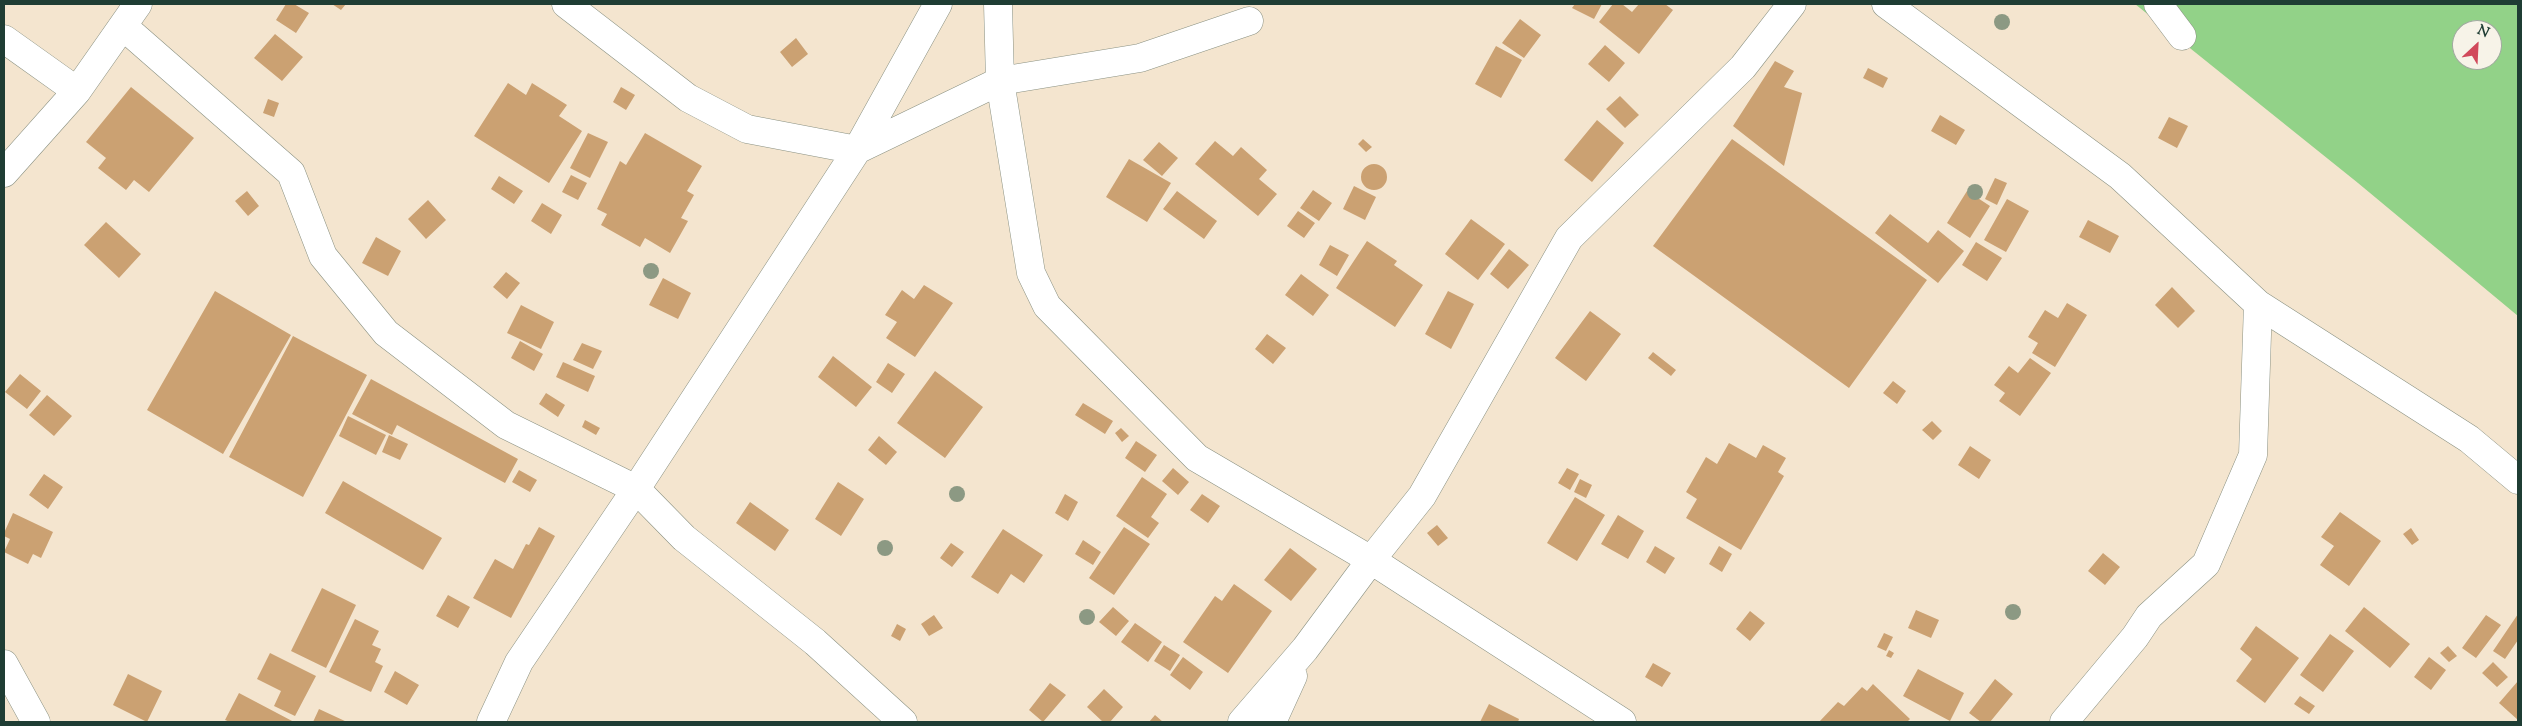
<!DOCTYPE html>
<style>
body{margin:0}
#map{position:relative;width:2522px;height:726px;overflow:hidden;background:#f4e5cf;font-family:"Sorts Mill Goudy",serif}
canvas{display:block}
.frame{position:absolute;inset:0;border:5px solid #1f3d34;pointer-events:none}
.north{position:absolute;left:2452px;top:20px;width:50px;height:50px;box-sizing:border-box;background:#f7f3e8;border:1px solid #a1aaa0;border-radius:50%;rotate:25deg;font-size:14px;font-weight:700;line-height:20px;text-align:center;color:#1f3d34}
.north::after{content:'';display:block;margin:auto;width:18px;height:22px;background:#d1495b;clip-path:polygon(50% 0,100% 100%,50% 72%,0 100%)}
</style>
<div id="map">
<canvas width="2522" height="726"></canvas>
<div class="frame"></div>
<div class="north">N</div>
</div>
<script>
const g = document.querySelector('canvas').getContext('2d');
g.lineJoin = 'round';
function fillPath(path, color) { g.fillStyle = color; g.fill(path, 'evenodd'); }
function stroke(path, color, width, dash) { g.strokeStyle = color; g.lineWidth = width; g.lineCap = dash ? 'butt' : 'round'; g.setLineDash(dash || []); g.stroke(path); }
fillPath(new Path2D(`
 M 2135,4 L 2518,4 L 2518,316 L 2358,183 ZM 2462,30 L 2492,30 L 2492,60 L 2462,60 Z`), '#92d288');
fillPath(new Path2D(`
 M 286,4 L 294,4 L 309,13 L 296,33 L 276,20 Z
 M 332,4 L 346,4 L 341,10 Z
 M 1575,4 L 1602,4 L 1594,19 L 1572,8 Z
 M 1613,4 L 1622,4 L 1632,12 L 1639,4 L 1665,4 L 1673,10 L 1639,54 L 1599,22 Z
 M 1520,19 L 1541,35 L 1524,58 L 1502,43 Z
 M 275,34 L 303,57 L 282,81 L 254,58 Z
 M 796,38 L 808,54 L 792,67 L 780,52 Z
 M 1605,45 L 1625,63 L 1609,82 L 1588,64 Z
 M 1496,46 L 1522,60 L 1501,98 L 1475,84 Z
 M 1775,61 L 1794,71 L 1784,87 L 1802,93 L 1784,166 L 1733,126 Z
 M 1868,68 L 1888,78 L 1883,88 L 1863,78 Z
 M 508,83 L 526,95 L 532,83 L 567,105 L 559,116 L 582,131 L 549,183 L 474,136 Z
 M 131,87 L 194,138 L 149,192 L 134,180 L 126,190 L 98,168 L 106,158 L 86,142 Z
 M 621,87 L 635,95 L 626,110 L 613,102 Z
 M 1620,96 L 1639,115 L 1625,128 L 1606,109 Z
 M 268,99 L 279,103 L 274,117 L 263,113 Z
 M 1940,115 L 1965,130 L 1956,145 L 1931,131 Z
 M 2169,117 L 2188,126 L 2177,148 L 2158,138 Z
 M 1597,120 L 1624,143 L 1592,182 L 1564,160 Z
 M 588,133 L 608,142 L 590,178 L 570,168 Z
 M 645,133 L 702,166 L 687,191 L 694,195 L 681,218 L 688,221 L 670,253 L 645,238 L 640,247 L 601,225 L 607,214 L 597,209 L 620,161 L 626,165 Z
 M 1363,139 L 1372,147 L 1366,152 L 1358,144 Z
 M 1732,139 L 1927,280 L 1849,388 L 1653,246 Z
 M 1215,141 L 1233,156 L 1241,147 L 1267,170 L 1259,179 L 1277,194 L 1258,216 L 1195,164 Z
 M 1159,142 L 1178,158 L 1162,176 L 1143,160 Z
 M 1129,159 L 1171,183 L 1147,222 L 1106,197 Z
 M1361 177a13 13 0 1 1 26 0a13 13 0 1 1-26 0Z
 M 571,175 L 587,183 L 578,200 L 562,192 Z
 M 499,176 L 523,191 L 514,204 L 491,189 Z
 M 1995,178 L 2007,183 L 1997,205 L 1985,199 Z
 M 1354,186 L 1376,197 L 1365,220 L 1343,209 Z
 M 1313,190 L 1332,203 L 1319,221 L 1300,208 Z
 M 247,191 L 259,206 L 248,216 L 235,201 Z
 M 1177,191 L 1217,221 L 1204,239 L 1163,209 Z
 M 1967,191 L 1990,206 L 1970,238 L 1947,223 Z
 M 2007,199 L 2029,211 L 2006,252 L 1984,240 Z
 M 428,200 L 446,220 L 426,239 L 408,219 Z
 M 542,203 L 562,215 L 551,234 L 531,221 Z
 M 1298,211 L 1315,223 L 1304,238 L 1287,226 Z
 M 1890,214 L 1928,243 L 1938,230 L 1964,251 L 1938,283 L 1875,233 Z
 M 1471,219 L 1505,244 L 1478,280 L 1445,254 Z
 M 2088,220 L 2119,236 L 2110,253 L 2079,237 Z
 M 106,222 L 141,254 L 119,278 L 84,245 Z
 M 376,237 L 401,251 L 388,276 L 362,263 Z
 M 1367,241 L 1397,261 L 1394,265 L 1423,285 L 1395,327 L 1336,288 Z
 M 1976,242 L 2002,258 L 1987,281 L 1962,265 Z
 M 1330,245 L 1349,255 L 1337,276 L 1319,265 Z
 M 1509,249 L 1529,265 L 1508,289 L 1490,274 Z
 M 506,272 L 520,283 L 507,299 L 493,287 Z
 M 1301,274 L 1329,295 L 1313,316 L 1285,295 Z
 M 663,278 L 691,293 L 678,319 L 649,305 Z
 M 924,285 L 953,303 L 915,357 L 886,338 L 897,322 L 885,315 L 902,290 L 914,299 Z
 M 2172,287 L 2195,311 L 2178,328 L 2155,305 Z
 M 215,291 L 291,335 L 223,454 L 147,410 Z
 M 1448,291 L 1474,304 L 1451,349 L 1425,334 Z
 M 2067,303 L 2087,315 L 2055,367 L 2032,353 L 2038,343 L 2028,337 L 2045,310 L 2058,318 Z
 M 521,305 L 554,322 L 541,349 L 507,333 Z
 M 1590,311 L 1621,334 L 1586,381 L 1555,358 Z
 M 1267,334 L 1286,348 L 1273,364 L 1255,349 Z
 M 293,336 L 367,375 L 303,497 L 229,457 Z
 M 520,341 L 543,354 L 534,371 L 511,358 Z
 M 582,343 L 602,351 L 593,369 L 573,360 Z
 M 1653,352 L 1676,370 L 1671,376 L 1648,358 Z
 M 833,356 L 872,387 L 856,407 L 818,377 Z
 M 2030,358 L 2051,373 L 2020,416 L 1999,401 L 2005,393 L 1994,385 L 2009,366 L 2018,373 Z
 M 563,362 L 595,376 L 588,392 L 556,377 Z
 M 888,363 L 905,374 L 892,393 L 876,382 Z
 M 935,371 L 983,407 L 945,458 L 897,423 Z
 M 20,374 L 41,391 L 27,409 L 5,392 Z
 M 371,379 L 518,459 L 505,483 L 397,425 L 392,435 L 352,414 Z
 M 1893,381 L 1906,391 L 1897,404 L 1883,393 Z
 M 546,393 L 565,405 L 558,417 L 539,404 Z
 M 47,395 L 72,416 L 54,436 L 29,415 Z
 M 1083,403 L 1113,421 L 1105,434 L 1075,415 Z
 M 348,416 L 386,435 L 376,455 L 339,436 Z
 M 585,420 L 600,428 L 596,435 L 582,427 Z
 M 1932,421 L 1942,431 L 1933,440 L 1922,430 Z
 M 1121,428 L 1129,436 L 1122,442 L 1115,433 Z
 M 389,435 L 408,444 L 400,460 L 382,452 Z
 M 879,436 L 897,452 L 886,465 L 868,450 Z
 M 1136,441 L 1157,455 L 1145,472 L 1125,458 Z
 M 1729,443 L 1756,458 L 1763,445 L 1786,458 L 1778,472 L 1784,476 L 1741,550 L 1686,518 L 1697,499 L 1686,492 L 1706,457 L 1717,464 Z
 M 1970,446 L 1991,460 L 1979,479 L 1958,465 Z
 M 1173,468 L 1189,482 L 1178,495 L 1162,481 Z
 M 1567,468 L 1579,474 L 1570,490 L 1558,483 Z
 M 519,470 L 537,480 L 530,492 L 512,482 Z
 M 44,474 L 63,487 L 48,509 L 29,495 Z
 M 1142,477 L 1167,494 L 1151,517 L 1159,523 L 1148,538 L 1116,516 Z
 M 1580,479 L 1592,485 L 1586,498 L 1574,492 Z
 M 343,481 L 442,538 L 423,570 L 325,513 Z
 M 838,482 L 864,499 L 841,536 L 815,519 Z
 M 1065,494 L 1078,502 L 1068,521 L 1055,513 Z
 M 1202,494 L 1220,506 L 1208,523 L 1190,510 Z
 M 1575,497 L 1605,515 L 1577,561 L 1547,543 Z
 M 750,502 L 789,530 L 775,551 L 736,523 Z
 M 2340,512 L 2381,541 L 2349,586 L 2320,565 L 2334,546 L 2321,537 Z
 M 13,513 L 53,532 L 41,558 L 33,554 L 28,564 L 4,552 L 10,539 L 4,536 L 4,533 Z
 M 1618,515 L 1644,531 L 1628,559 L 1601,544 Z
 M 1437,525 L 1448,538 L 1438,546 L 1427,533 Z
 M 539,527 L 555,536 L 511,618 L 473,598 L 495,559 L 513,569 L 526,544 L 529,545 Z
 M 1124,527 L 1150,544 L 1114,595 L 1089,578 Z
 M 2411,528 L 2419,540 L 2412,545 L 2403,534 Z
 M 1003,529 L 1043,555 L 1024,583 L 1011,574 L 998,594 L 971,577 Z
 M 1083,540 L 1101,552 L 1093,565 L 1075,554 Z
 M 951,543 L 964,552 L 952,567 L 940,558 Z
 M 1655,546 L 1675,558 L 1665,574 L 1646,562 Z
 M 1719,546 L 1732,554 L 1722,572 L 1709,564 Z
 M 1290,548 L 1317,569 L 1291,601 L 1264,580 Z
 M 2103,553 L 2120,567 L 2105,585 L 2088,571 Z
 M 1234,584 L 1272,611 L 1228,673 L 1183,642 L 1215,596 L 1222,601 Z
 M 322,588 L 356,605 L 326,668 L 291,651 Z
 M 448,595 L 470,607 L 458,628 L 436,616 Z
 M 1113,607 L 1129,621 L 1116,636 L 1099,622 Z
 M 2364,607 L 2410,644 L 2390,668 L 2345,631 Z
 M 1916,610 L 1939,620 L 1931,638 L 1908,628 Z
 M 1750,611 L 1765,623 L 1750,641 L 1736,629 Z
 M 2518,614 L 2518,640 L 2505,659 L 2493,651 Z
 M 934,615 L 943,628 L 929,636 L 921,624 Z
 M 2486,615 L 2501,625 L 2476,658 L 2462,648 Z
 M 355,619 L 379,631 L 372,645 L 381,649 L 375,662 L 383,666 L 371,692 L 329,672 Z
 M 1135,623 L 1162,642 L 1148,662 L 1121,642 Z
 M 897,624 L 906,629 L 900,641 L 891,636 Z
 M 2256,626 L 2299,658 L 2265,703 L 2236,681 L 2252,659 L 2240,649 Z
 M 1884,633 L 1893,637 L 1886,651 L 1877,647 Z
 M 2330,634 L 2354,651 L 2323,692 L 2300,675 Z
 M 1164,645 L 1180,655 L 1170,671 L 1154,661 Z
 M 2448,646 L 2457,656 L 2449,662 L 2440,653 Z
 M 1889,650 L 1894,653 L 1891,658 L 1886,656 Z
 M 270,653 L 316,676 L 295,716 L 274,706 L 281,691 L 257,679 Z
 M 1183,657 L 1203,672 L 1190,690 L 1170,675 Z
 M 2429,657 L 2446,670 L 2431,690 L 2414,677 Z
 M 2493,662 L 2508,677 L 2497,687 L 2482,673 Z
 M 1653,663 L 1671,673 L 1662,687 L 1645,677 Z
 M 1918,669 L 1964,693 L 1950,721 L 1903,696 Z
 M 395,671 L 419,685 L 407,705 L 384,692 Z
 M 128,674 L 162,691 L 147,722 L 113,705 Z
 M 1995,679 L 2013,694 L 1990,722 L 1981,722 L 1969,713 Z
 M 2518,681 L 2518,720 L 2499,703 Z
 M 1050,683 L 1066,695 L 1043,722 L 1029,710 Z
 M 1873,684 L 1910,719 L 1907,722 L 1819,722 L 1838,702 L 1844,706 L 1862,687 L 1867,691 Z
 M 1104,689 L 1123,707 L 1110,722 L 1103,722 L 1087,707 Z
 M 239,693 L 294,722 L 230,722 L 225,720 Z
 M 2300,696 L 2315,706 L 2309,714 L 2294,704 Z
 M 1489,704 L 1519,719 L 1518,722 L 1480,722 Z
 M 319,709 L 347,722 L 313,722 Z
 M 1155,715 L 1163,722 L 1149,722 Z`), '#cba172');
const minor = new Path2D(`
 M 566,4 L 688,98 L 747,129 L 857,150 L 1000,81 L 1140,58 L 1249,21
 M 998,4 L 1000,81 L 1031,273 L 1047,306 L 1197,458 L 1371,560 L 1622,722
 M 1886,4 L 2120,176 L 2258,304 L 2469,439 L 2518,480
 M 2158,4 L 2182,36
 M 124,27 L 291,173 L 323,256 L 386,333 L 506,425 L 636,489 L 684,538 L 815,642 L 903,722
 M 4,39 L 77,91
 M 4,173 L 77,91 L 138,4
 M 4,664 L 36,722
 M 491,722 L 519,662 L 636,489 L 857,150 L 938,4
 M 1242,722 L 1305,649 L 1371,560 L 1422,496 L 1569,238 L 1743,67 L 1792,4
 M 1272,722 L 1293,676
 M 2064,722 L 2135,637 L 2149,616 L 2206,564 L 2253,455 L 2258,304`);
stroke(minor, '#8a9182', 29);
stroke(minor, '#fff', 28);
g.fillStyle = '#8c9983';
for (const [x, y] of [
 [2002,22],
 [1975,192],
 [651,271],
 [957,494],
 [885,548],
 [2013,612],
 [1087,617]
]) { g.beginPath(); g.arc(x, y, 8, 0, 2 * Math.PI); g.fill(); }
</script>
